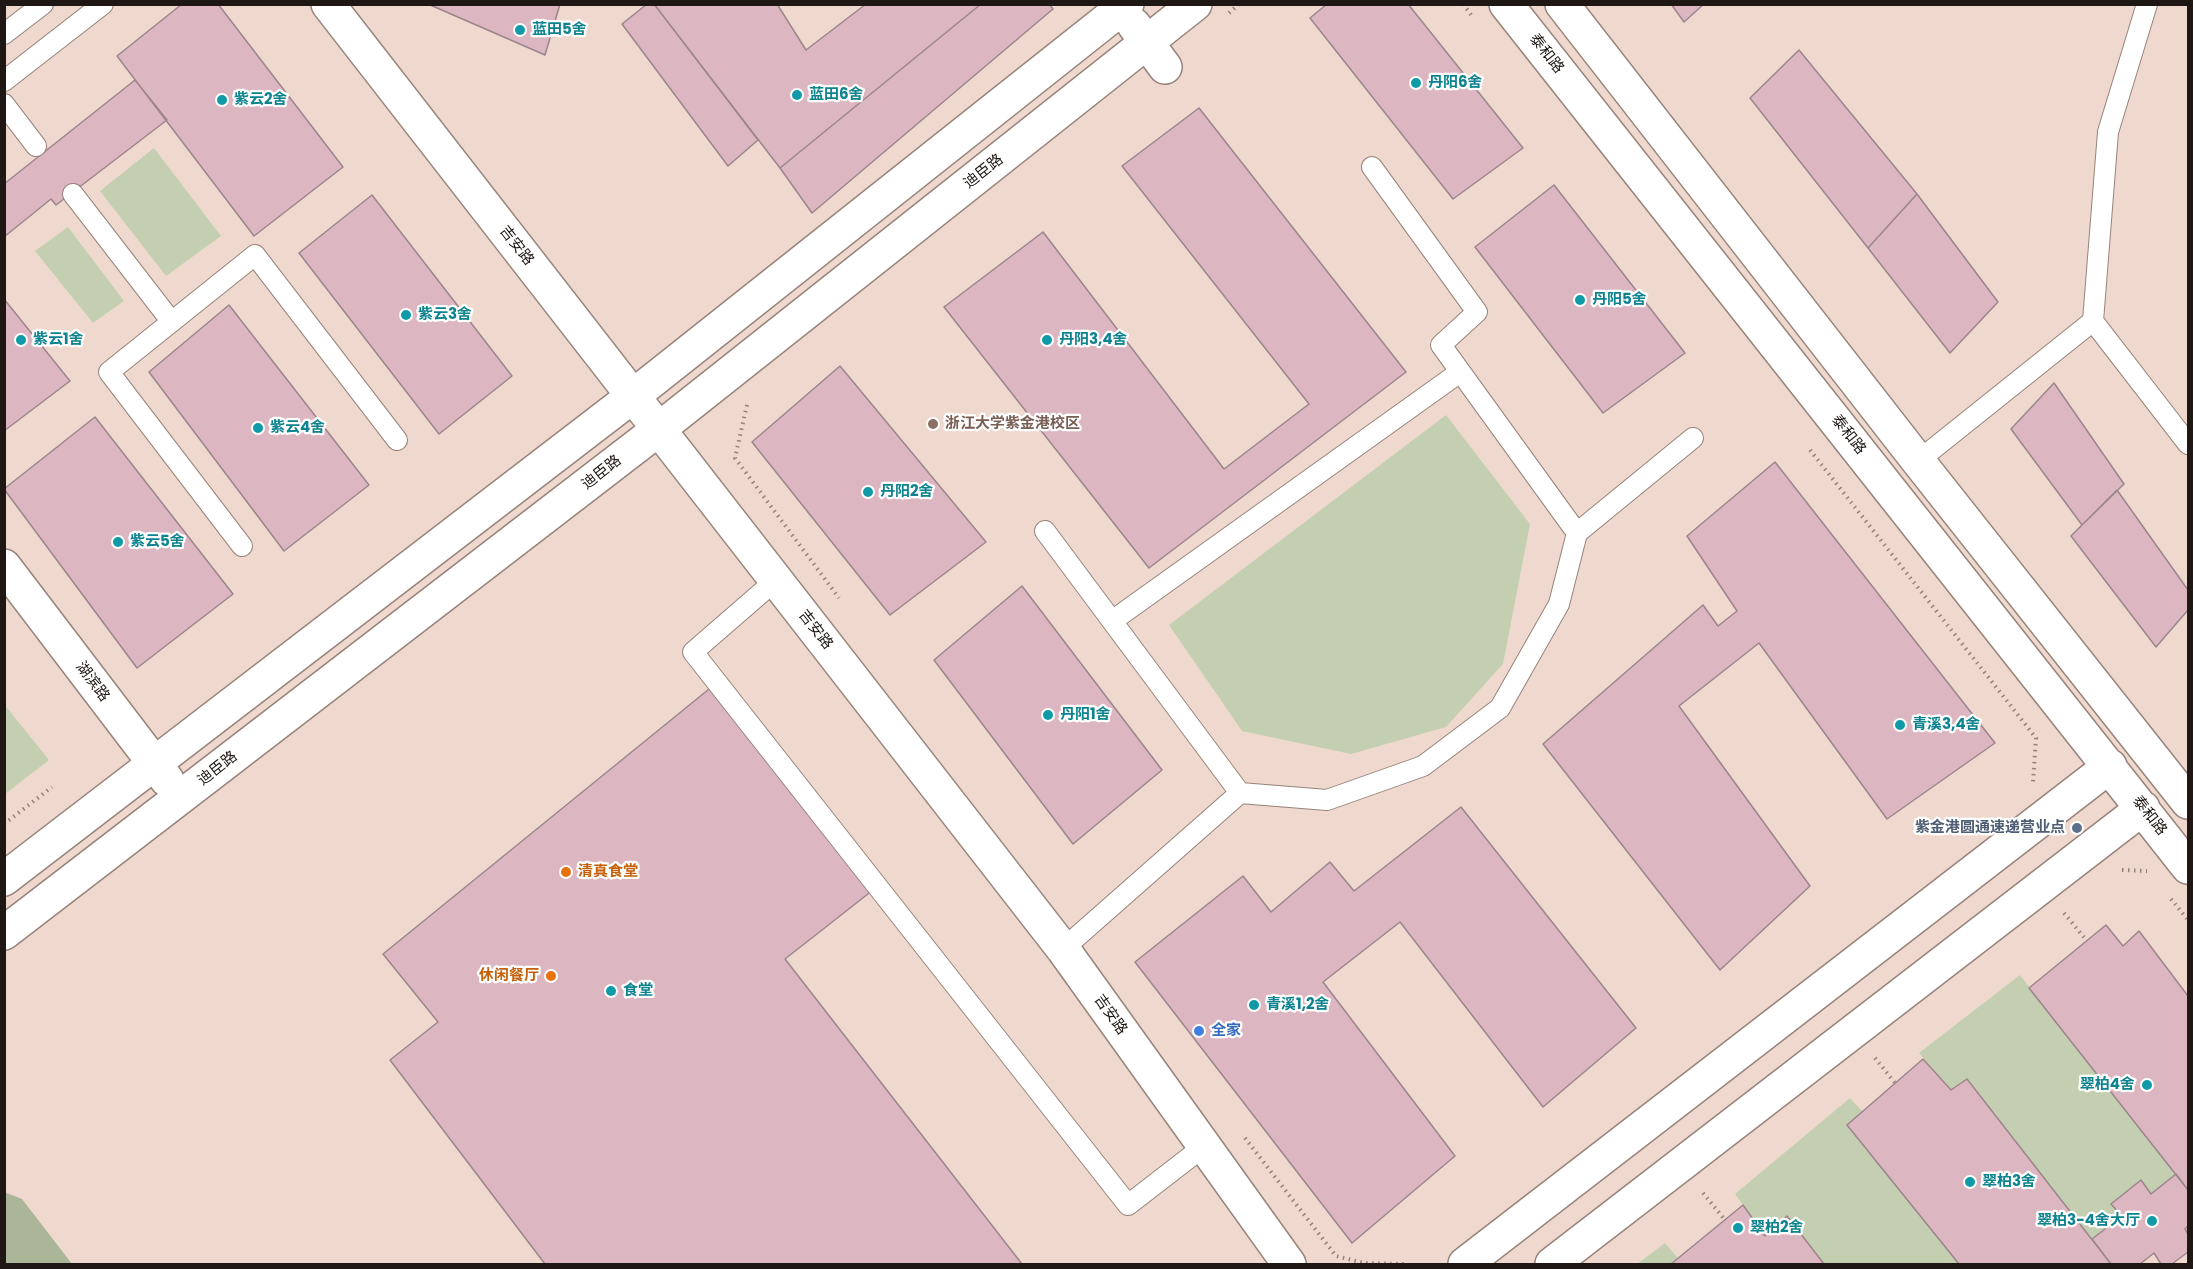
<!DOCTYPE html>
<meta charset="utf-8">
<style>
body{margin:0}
#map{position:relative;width:2193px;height:1269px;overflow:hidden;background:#efd9cf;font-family:Poppins,sans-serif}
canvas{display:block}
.frame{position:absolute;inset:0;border:6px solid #1f1713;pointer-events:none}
</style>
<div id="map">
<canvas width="2193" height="1269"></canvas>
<div class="frame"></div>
</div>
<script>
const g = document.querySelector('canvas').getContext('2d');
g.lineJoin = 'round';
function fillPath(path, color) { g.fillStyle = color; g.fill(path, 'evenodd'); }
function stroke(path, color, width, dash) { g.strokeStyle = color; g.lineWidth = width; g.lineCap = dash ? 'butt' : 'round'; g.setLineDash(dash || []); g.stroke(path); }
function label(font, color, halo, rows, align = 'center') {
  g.font = font + ' Poppins,"Noto Sans SC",sans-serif'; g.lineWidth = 4.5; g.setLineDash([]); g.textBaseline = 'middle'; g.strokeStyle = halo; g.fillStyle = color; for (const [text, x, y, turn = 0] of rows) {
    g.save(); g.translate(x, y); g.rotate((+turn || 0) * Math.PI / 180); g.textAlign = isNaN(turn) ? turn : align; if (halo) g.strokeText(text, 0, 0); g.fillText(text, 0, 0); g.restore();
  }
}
fillPath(new Path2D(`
 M 154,148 L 221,236 L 166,276 L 100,191 Z
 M 68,227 L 124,301 L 93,323 L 35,251 Z
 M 1446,415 L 1530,524 L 1503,664 L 1446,727 L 1351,754 L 1242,731 L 1169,625 Z
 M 4,704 L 49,760 L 5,794 L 4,794 Z
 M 2020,975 L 2176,1174 L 2151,1194 L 2141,1181 L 2112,1204 L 2122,1216 L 2092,1239 L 1967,1079 L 1951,1090 L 1919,1053 Z
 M 1850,1098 L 1863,1112 L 1847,1125 L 1959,1264 L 1824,1264 L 1787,1216 L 1765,1236 L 1735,1194 Z
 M 1665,1243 L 1678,1258 L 1671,1264 L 1637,1264 Z`), '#c4cfb2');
fillPath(new Path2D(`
 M 4,1192 L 22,1199 L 72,1264 L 5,1264 Z`), '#aab697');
const building = new Path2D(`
 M 182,4 L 218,4 L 343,167 L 254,236 L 117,56 Z
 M 428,4 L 560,4 L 545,55 Z
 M 647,4 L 654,4 L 758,140 L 728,166 L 622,24 Z
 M 654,4 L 777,4 L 806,50 L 866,4 L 981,4 L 780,168 Z
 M 981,4 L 1049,4 L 1053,9 L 812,213 L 780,168 Z
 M 1327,4 L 1408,4 L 1523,148 L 1453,199 L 1310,18 Z
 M 1671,4 L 1704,4 L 1684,22 Z
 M 1799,50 L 1917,194 L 1868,248 L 1750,98 Z
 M 135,80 L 167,120 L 56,205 L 51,199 L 4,237 L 4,184 Z
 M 1199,108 L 1406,372 L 1149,568 L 944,307 L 1043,232 L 1224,469 L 1309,404 L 1122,166 Z
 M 1554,185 L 1685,353 L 1603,413 L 1475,247 Z
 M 1917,194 L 1998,302 L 1950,353 L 1868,248 Z
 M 372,195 L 512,376 L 439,434 L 299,253 Z
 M 4,299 L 70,381 L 4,431 Z
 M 229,305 L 369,485 L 284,551 L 149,372 Z
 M 840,366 L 986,542 L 890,615 L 752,442 Z
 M 2054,383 L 2124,484 L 2082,525 L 2011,429 Z
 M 95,417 L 233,594 L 137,668 L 4,489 Z
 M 1775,462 L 1995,743 L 1887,819 L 1759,643 L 1679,706 L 1810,886 L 1720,970 L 1543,744 L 1703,605 L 1718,626 L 1737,611 L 1687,536 Z
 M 2117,490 L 2188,590 L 2188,610 L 2156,647 L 2071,536 Z
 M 1022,586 L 1162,770 L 1073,844 L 934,660 Z
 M 714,685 L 873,890 L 785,959 L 1022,1264 L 545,1264 L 390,1060 L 438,1022 L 383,954 Z
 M 1461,807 L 1636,1028 L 1543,1107 L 1400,922 L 1323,982 L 1455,1156 L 1352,1243 L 1135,962 L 1243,876 L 1271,912 L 1330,862 L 1354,891 Z
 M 2106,925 L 2123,946 L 2139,931 L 2188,996 L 2188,1190 L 2029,988 Z
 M 1923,1059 L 1951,1090 L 1967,1079 L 2111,1264 L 1959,1264 L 1847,1125 Z
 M 2176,1174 L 2188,1190 L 2188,1226 L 2185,1229 L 2188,1234 L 2188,1252 L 2172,1264 L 2161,1264 L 2154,1253 L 2140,1264 L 2111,1264 L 2092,1239 L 2122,1216 L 2111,1204 L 2141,1180 L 2151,1194 Z
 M 1743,1205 L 1765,1236 L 1787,1216 L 1824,1264 L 1671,1264 Z`);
fillPath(building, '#dcb7c1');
stroke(building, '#9b858b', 1.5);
const lane = new Path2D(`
 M 2147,4 L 2108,132 L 2093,321 L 2188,444
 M 4,34 L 43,4
 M 4,81 L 103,4
 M 4,104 L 36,146
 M 1372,167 L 1477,312 L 1441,345 L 1577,533
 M 73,194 L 171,321
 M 1918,461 L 2093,321
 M 1045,531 L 1240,793
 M 242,546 L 109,372 L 255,255 L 397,440
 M 776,580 L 693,652 L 1128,1205 L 1203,1147
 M 1112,621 L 1460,372
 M 1063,949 L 1240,793 L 1327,800 L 1423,766 L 1500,708 L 1559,604 L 1577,533 L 1693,438`);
const street = new Path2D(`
 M 328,4 L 1063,949 L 1289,1264
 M 1506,4 L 2188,867
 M 1562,4 L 1918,461 L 2188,802
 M 1134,25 L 1165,67
 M 4,566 L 167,780
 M 4,879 L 633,396 L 1127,4
 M 4,933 L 659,429 L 1195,4
 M 1465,1264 L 2110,766
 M 1552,1264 L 2143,808`);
stroke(lane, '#97837a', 22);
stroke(street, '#97837a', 36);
stroke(new Path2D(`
 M 1463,4 L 1472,16
 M 1229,13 L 1239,4
 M 747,405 L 735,458 L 839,598
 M 1810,450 L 2036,738 L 2033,782
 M 4,824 L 52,787
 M 2122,870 L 2147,871
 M 2171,899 L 2188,920
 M 2064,913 L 2087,941
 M 1875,1058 L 1895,1083
 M 1245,1138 L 1336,1256 L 1364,1263 L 1405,1264
 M 1703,1193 L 1725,1220`), '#93837c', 4, [1.5, 4.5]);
stroke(lane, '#fff', 20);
stroke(street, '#fff', 33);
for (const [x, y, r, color] of [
 [520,30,6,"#0f9aa8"],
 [1416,83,6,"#0f9aa8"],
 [797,95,6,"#0f9aa8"],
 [222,100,6,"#0f9aa8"],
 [1580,300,6,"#0f9aa8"],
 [406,315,6,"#0f9aa8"],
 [21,340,6,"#0f9aa8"],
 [1047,340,6,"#0f9aa8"],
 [933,424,6,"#8d6e63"],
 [258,428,6,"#0f9aa8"],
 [868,492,6,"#0f9aa8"],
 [118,542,6,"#0f9aa8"],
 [1048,715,6,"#0f9aa8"],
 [1900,725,6,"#0f9aa8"],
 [2077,828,6,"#5c6f8a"],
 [566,872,6,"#e8710a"],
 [551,976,6,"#e8710a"],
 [611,991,6,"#0f9aa8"],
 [1254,1005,6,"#0f9aa8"],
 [1199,1031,6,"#3f7fe0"],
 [2147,1085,6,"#0f9aa8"],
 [1970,1182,6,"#0f9aa8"],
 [2152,1221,6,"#0f9aa8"],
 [1738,1228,6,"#0f9aa8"]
]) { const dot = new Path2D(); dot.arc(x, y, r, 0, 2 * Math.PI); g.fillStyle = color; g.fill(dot); stroke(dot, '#fff', 2); }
label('bold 15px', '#0d838f', '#fff', [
 ["蓝田5舍",532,30],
 ["丹阳6舍",1428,83],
 ["蓝田6舍",809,95],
 ["紫云2舍",234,100],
 ["丹阳5舍",1592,300],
 ["紫云3舍",418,315],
 ["紫云1舍",33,340],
 ["丹阳3,4舍",1059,340],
 ["紫云4舍",270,428],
 ["丹阳2舍",880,492],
 ["紫云5舍",130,542],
 ["丹阳1舍",1060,715],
 ["青溪3,4舍",1912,725],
 ["食堂",623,991],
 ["青溪1,2舍",1266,1005],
 ["翠柏4舍",2135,1085,"right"],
 ["翠柏3舍",1982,1182],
 ["翠柏3-4舍大厅",2140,1221,"right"],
 ["翠柏2舍",1750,1228]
], 'left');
label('15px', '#1f1713', '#fff', [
 ["泰和路",1546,54,52],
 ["迪臣路",984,172,-38],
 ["吉安路",516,246,52],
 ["泰和路",1848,435,52],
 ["迪臣路",602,473,-38],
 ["吉安路",815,630,52],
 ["湖滨路",92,682,53],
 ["迪臣路",218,769,-38],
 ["泰和路",2149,816,52],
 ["吉安路",1110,1015,55]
]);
label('bold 15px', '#785e54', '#fff', [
 ["浙江大学紫金港校区",945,424]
], 'left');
label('bold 15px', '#4e5e75', '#fff', [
 ["紫金港圆通速递营业点",2065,828]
], 'right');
label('bold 15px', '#c56008', '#fff', [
 ["清真食堂",578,872],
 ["休闲餐厅",539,976,"right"]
], 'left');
label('bold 15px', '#366cbe', '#fff', [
 ["全家",1211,1031]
], 'left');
</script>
